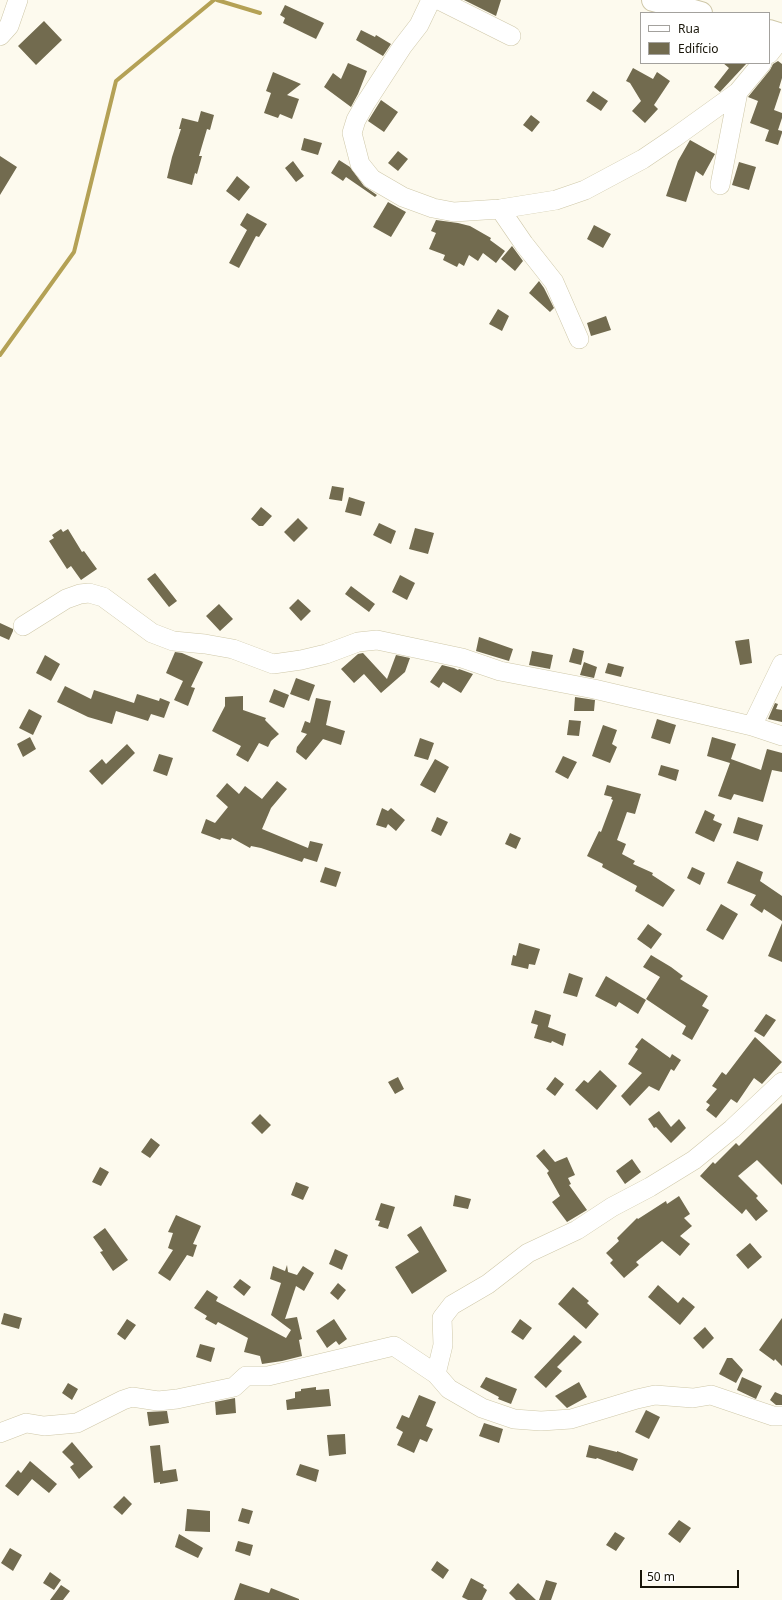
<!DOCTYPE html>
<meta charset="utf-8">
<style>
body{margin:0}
#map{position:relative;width:782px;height:1600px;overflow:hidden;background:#fdfaee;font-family:"Noto Sans",sans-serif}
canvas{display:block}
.legend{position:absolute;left:640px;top:12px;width:130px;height:52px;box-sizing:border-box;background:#fff;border:1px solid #a3a19d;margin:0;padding:5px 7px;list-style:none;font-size:12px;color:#181509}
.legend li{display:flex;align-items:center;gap:8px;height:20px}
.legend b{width:20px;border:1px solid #a3a19d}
.scale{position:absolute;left:640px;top:1570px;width:99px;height:18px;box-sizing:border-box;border:2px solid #181509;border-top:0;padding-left:5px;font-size:12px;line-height:14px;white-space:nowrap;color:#181509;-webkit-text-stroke:3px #fff;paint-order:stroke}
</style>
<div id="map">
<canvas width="782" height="1600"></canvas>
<ul class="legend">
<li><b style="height:5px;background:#fff"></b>Rua</li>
<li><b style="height:11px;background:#726b4f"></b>Edifício</li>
</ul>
<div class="scale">50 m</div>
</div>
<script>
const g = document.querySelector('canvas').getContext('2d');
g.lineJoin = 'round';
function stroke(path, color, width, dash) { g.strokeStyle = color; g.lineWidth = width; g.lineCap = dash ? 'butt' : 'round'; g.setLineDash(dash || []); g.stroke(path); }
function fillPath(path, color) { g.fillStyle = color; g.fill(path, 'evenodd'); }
stroke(new Path2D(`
 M 217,0 L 260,13
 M 0,355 L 74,252 L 116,81 L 214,0`), '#b4a155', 4);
fillPath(new Path2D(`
 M 464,0 L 501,0 L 496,16 Z
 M 285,5 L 324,23 L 316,39 L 283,23 L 285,18 L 280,15 Z
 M 44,21 L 62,40 L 36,65 L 18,46 Z
 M 361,30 L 375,37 L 376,35 L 391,44 L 383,56 L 356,40 Z
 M 778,61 L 782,64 L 782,78 L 779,88 L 781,89 L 774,110 L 782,113 L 782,118 L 778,130 L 782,131 L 782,133 L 778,145 L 765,141 L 769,130 L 750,123 L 758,101 L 748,97 L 770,70 L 773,64 Z
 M 348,63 L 367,71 L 358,94 L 351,107 L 324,87 L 333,73 L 341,79 Z
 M 723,63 L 747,63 L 720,92 L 714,87 L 729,68 Z
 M 633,68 L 653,79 L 657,72 L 670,81 L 654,105 L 658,109 L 645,123 L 632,111 L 641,101 L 630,83 L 626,81 Z
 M 273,72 L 301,84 L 287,95 L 299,99 L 292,119 L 280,114 L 278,118 L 264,113 L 271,93 L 266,91 Z
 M 593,91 L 608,101 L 601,111 L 586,101 Z
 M 381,100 L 398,112 L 384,132 L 368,121 Z
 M 201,111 L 214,115 L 210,130 L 207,129 L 199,156 L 202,156 L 197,174 L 195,173 L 192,185 L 167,178 L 172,157 L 181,129 L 179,129 L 182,118 L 198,122 Z
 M 531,115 L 540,122 L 532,132 L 523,125 Z
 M 304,138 L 322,143 L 318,155 L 301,150 Z
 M 690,140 L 715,154 L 703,176 L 696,171 L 686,202 L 666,196 L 678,161 Z
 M 398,151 L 408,159 L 398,171 L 388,163 Z
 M 0,156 L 17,167 L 0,195 Z
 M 339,160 L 350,167 L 364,186 L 377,195 L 375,197 L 346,177 L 343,181 L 331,173 Z
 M 293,161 L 304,176 L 296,182 L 285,168 Z
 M 739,162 L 756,167 L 749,190 L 732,185 Z
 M 237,176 L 250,187 L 239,201 L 226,191 Z
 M 388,202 L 406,212 L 391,237 L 373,227 Z
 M 247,213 L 267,224 L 259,237 L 256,236 L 239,268 L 229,263 L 247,230 L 240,225 Z
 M 436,220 L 458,223 L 470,226 L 491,238 L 490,240 L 505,251 L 496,263 L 483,253 L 478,261 L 469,255 L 464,266 L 459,263 L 457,267 L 443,260 L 445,255 L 429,249 L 436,233 L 431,231 Z
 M 594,225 L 611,234 L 603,248 L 587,239 Z
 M 512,246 L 523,261 L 515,271 L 501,259 Z
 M 539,281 L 544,288 L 554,308 L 550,312 L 529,293 Z
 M 498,309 L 509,316 L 502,331 L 489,324 Z
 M 606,316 L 611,330 L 591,336 L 587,323 Z
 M 332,486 L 344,488 L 342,501 L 329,499 Z
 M 349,497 L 365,502 L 361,516 L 345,512 Z
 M 261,507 L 272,516 L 263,526 L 259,526 L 251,519 Z
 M 298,518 L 308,528 L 294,542 L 284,532 Z
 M 379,523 L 396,531 L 391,544 L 373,535 Z
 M 415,528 L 434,533 L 428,554 L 409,549 Z
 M 61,529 L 63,532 L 68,529 L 82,552 L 84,551 L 97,569 L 81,580 L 71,566 L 67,569 L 49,541 L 54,538 L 52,535 Z
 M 155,573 L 177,601 L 169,607 L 147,579 Z
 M 400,575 L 415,583 L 407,600 L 392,592 Z
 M 351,586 L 375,604 L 369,612 L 345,594 Z
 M 298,599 L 311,611 L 301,621 L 289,608 Z
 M 219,604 L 233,619 L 220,631 L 206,616 Z
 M 0,623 L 13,629 L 13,631 L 9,640 L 0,636 Z
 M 479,637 L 513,649 L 509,661 L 476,651 Z
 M 749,639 L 752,663 L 740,665 L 735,641 Z
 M 573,648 L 584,651 L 581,665 L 569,662 Z
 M 532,651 L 553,655 L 550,669 L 529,665 Z
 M 175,652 L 182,653 L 203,662 L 191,687 L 195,688 L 188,706 L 174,700 L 183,681 L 166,673 Z
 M 363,653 L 387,679 L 396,655 L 410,658 L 405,672 L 381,693 L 364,674 L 354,683 L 341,669 L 358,654 Z
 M 45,655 L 60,664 L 51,681 L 36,673 Z
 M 584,662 L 597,667 L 594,678 L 580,675 Z
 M 608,663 L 624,667 L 621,677 L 605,673 Z
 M 442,665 L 454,668 L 458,670 L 459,669 L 473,674 L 461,693 L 443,682 L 439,688 L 430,682 Z
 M 296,678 L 315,685 L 309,701 L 290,694 Z
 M 65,686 L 91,699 L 94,690 L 134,703 L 137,694 L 159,701 L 160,698 L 170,702 L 164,718 L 151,714 L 148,721 L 116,711 L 112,724 L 88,717 L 57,702 Z
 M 274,689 L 289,695 L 284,708 L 269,702 Z
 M 243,696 L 243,710 L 266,718 L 265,720 L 279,734 L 271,741 L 268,747 L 259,743 L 248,762 L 236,755 L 241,746 L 212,731 L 225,706 L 225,697 Z
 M 575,697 L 595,700 L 594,711 L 574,711 Z
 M 316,698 L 331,701 L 326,725 L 345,731 L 341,745 L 323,739 L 306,760 L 296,752 L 297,747 L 307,734 L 301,732 L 305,721 L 310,723 Z
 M 775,703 L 778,704 L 776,709 L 782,710 L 782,722 L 768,719 Z
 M 29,709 L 42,716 L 33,735 L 19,728 Z
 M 657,719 L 676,725 L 670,744 L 651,738 Z
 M 569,720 L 581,721 L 579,736 L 567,735 Z
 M 603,725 L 617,730 L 612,744 L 617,747 L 610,763 L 592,756 Z
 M 30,737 L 36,749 L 23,757 L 17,744 Z
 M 712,737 L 736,744 L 731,759 L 761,770 L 767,749 L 782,753 L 782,772 L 772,770 L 763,802 L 734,794 L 731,800 L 718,796 L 730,763 L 707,756 Z
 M 420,738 L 434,743 L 428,760 L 414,756 Z
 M 127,744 L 135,753 L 102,785 L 89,771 L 102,759 L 106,764 Z
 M 159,754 L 173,758 L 167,776 L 153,771 Z
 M 563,756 L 577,762 L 568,779 L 555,772 Z
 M 435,759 L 449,767 L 435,793 L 420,785 Z
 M 661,765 L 679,770 L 676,781 L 658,775 Z
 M 277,781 L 287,789 L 271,808 L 262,829 L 308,848 L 310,841 L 323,844 L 317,862 L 304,858 L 302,862 L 261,848 L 251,846 L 250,848 L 232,838 L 231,840 L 221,838 L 220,840 L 201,833 L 206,819 L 215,823 L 228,807 L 216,796 L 227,783 L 239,794 L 245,786 L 262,799 Z
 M 607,785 L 641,794 L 635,814 L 627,812 L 617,840 L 626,844 L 622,854 L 635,861 L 633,864 L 653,873 L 652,875 L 675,890 L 663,907 L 635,891 L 637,886 L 602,867 L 603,864 L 587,856 L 599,831 L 601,832 L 613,800 L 611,799 L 612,797 L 604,795 Z
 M 382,808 L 388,811 L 391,808 L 405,820 L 396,831 L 388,824 L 386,828 L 376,825 Z
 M 705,810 L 715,815 L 713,820 L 722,824 L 714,842 L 695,833 Z
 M 437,817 L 448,822 L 441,836 L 431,831 Z
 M 738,817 L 763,825 L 758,841 L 733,833 Z
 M 510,833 L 521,838 L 516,849 L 505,844 Z
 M 737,861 L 763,872 L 760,881 L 782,896 L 782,921 L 764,909 L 762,913 L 750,905 L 756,895 L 727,883 Z
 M 325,867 L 341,872 L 336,887 L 320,882 Z
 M 692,867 L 705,873 L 700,885 L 687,878 Z
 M 721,904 L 738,914 L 723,940 L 706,930 Z
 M 782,923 L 782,962 L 768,956 Z
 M 648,924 L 662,934 L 651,949 L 637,939 Z
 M 519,943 L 540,949 L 535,965 L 529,964 L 528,969 L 511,965 L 513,955 L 516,956 Z
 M 651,955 L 671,967 L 683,976 L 680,979 L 708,996 L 702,1006 L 709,1010 L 692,1040 L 682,1034 L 686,1026 L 646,999 L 660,977 L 643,967 Z
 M 569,973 L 583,978 L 577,997 L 563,993 Z
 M 606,976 L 646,1000 L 638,1014 L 619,1002 L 616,1007 L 595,996 Z
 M 535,1010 L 551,1015 L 548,1027 L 566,1034 L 563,1046 L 552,1041 L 551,1043 L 534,1038 L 538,1025 L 531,1023 Z
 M 766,1014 L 776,1020 L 764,1037 L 754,1031 Z
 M 755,1037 L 782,1062 L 762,1084 L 754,1078 L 737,1103 L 731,1099 L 716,1118 L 706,1110 L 710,1105 L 706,1102 L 717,1089 L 712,1086 L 722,1072 L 726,1075 Z
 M 642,1038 L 670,1058 L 672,1054 L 681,1060 L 674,1071 L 671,1069 L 659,1091 L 649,1086 L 630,1106 L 621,1096 L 642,1073 L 628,1064 L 638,1049 L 635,1047 Z
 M 600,1070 L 617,1086 L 597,1110 L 575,1090 L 584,1080 L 588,1083 Z
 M 398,1077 L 404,1089 L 395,1094 L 388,1082 Z
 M 555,1077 L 564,1084 L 555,1096 L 546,1089 Z
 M 782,1103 L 782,1185 L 757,1160 L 738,1176 L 758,1196 L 756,1198 L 768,1211 L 756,1221 L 746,1209 L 742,1214 L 700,1176 L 713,1162 L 715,1164 L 736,1143 L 739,1146 Z
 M 659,1111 L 671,1127 L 679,1119 L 686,1128 L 671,1143 L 656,1127 L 654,1128 L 648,1119 Z
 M 260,1114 L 271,1125 L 262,1134 L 251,1123 Z
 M 151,1138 L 160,1145 L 150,1158 L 141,1152 Z
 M 544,1149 L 555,1162 L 567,1157 L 575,1175 L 568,1178 L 571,1184 L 569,1185 L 587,1210 L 567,1222 L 552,1202 L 560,1196 L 547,1173 L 549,1171 L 536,1156 Z
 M 632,1159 L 641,1172 L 625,1184 L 616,1171 Z
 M 100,1167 L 109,1172 L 101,1186 L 92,1182 Z
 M 296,1182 L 309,1187 L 303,1200 L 291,1195 Z
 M 455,1195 L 471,1199 L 468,1209 L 453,1206 Z
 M 679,1196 L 690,1214 L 684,1218 L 692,1226 L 680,1236 L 690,1244 L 680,1256 L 662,1241 L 636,1262 L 639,1265 L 624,1278 L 610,1263 L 613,1260 L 606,1253 L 619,1241 L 617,1238 L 637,1218 L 638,1219 L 666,1201 L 667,1204 Z
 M 381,1203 L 395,1207 L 388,1229 L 378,1226 L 380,1221 L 375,1220 Z
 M 176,1215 L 201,1226 L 193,1244 L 197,1245 L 193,1257 L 187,1255 L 170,1281 L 158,1273 L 173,1250 L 168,1248 L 173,1233 L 168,1232 Z
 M 421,1226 L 447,1271 L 412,1294 L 395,1267 L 419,1252 L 407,1235 Z
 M 105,1228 L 128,1260 L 113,1271 L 100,1252 L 103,1251 L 93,1237 Z
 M 750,1243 L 762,1257 L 748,1269 L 736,1255 Z
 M 335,1249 L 348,1255 L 342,1270 L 329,1264 Z
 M 287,1265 L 288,1272 L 297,1275 L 303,1266 L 314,1273 L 304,1291 L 296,1286 L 285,1319 L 297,1317 L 302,1339 L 299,1340 L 302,1356 L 282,1361 L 262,1364 L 260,1356 L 244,1352 L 248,1338 L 218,1322 L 216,1325 L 205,1319 L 207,1316 L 194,1308 L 207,1290 L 218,1297 L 216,1301 L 286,1338 L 291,1330 L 271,1315 L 281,1283 L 270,1279 L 273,1266 L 285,1271 Z
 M 240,1279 L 251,1287 L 244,1296 L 233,1287 Z
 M 338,1283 L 346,1290 L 338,1300 L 330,1293 Z
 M 658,1285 L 678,1303 L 683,1297 L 695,1307 L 680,1325 L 648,1297 Z
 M 573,1287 L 589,1301 L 587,1303 L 599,1314 L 586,1329 L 558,1304 Z
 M 4,1313 L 22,1318 L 19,1329 L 1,1324 Z
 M 782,1318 L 782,1366 L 775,1359 L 774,1361 L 759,1350 Z
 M 127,1319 L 136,1325 L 125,1340 L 117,1334 Z
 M 334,1319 L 347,1339 L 339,1345 L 336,1341 L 327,1348 L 316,1331 Z
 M 520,1319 L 532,1328 L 523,1340 L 511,1332 Z
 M 705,1327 L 714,1338 L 703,1349 L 693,1338 Z
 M 574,1335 L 582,1342 L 557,1367 L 562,1371 L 546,1388 L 534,1377 Z
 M 200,1344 L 215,1348 L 211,1362 L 196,1357 Z
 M 727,1358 L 732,1358 L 743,1370 L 736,1383 L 719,1374 Z
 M 486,1377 L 517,1389 L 511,1404 L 498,1399 L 499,1397 L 480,1387 Z
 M 742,1377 L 762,1386 L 756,1399 L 737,1390 Z
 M 579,1382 L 587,1397 L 567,1408 L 555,1396 Z
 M 68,1383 L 78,1389 L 72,1400 L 62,1393 Z
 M 316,1387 L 316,1390 L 329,1389 L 331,1406 L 287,1410 L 286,1400 L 295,1398 L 295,1392 L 301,1391 L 301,1389 Z
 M 775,1392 L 782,1395 L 782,1405 L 776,1405 L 770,1400 Z
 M 419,1395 L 436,1402 L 426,1426 L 433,1429 L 427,1442 L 420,1439 L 414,1453 L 397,1445 L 403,1432 L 396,1428 L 402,1415 L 409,1418 Z
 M 235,1398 L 236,1413 L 216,1415 L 215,1402 Z
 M 646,1410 L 660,1417 L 649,1439 L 635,1432 Z
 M 167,1411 L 169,1423 L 149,1426 L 147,1412 Z
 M 484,1423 L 503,1429 L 499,1443 L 479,1436 Z
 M 345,1434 L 346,1454 L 329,1456 L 327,1435 Z
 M 72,1442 L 93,1467 L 79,1479 L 70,1467 L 74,1464 L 62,1452 Z
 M 160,1445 L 163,1471 L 176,1469 L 178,1481 L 160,1484 L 160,1482 L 154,1483 L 150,1446 Z
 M 589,1445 L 617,1452 L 617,1451 L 638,1459 L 633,1471 L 597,1458 L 596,1459 L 586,1457 Z
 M 30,1461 L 57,1484 L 49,1493 L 32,1479 L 18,1496 L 5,1486 L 18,1470 L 21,1473 Z
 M 300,1464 L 319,1470 L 316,1482 L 296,1475 Z
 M 124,1496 L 132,1504 L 122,1515 L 113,1507 Z
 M 242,1508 L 253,1511 L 249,1524 L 238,1521 Z
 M 187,1509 L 210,1511 L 210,1532 L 185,1531 Z
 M 679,1520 L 691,1528 L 680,1543 L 668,1534 Z
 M 615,1532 L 625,1538 L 616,1551 L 606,1545 Z
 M 179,1534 L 203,1548 L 198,1558 L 175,1547 Z
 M 238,1541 L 253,1545 L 250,1556 L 235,1551 Z
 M 10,1548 L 22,1555 L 13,1571 L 1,1563 Z
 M 437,1561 L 449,1570 L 443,1579 L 431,1570 Z
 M 50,1572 L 61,1580 L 54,1590 L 43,1583 Z
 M 471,1578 L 484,1585 L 483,1587 L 487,1590 L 482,1600 L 468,1600 L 462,1597 Z
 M 546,1580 L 557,1583 L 551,1600 L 539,1600 Z
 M 240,1583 L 269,1593 L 271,1588 L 299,1599 L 299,1600 L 234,1600 Z
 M 518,1583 L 536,1600 L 516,1600 L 509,1593 Z
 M 61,1585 L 70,1591 L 63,1600 L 50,1600 Z`), '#726b4f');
const minor = new Path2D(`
 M 431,0 L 419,25 L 402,47 L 365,104 L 356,120 L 352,133 L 360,164 L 372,179 L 403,197 L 433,208 L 454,212 L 500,209 L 556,200 L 585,190 L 643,159 L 674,138 L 738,92 L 762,63
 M 439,0 L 511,36
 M 0,36 L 9,26 L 18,0
 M 769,54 L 782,37
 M 720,185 L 738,92
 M 500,209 L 524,244 L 554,282 L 579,339
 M 23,626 L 66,599 L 80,594 L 89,593 L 103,597 L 152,633 L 173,641 L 205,644 L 233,649 L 273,664 L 301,660 L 326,654 L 358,642 L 377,640 L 462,658 L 500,671 L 594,689 L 752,726 L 782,736
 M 752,726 L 782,664
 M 436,1374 L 443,1345 L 442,1318 L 452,1305 L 488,1284 L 528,1253 L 577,1230 L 612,1207 L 650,1187 L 694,1160 L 732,1129 L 782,1082
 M 0,1433 L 26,1423 L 44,1426 L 77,1423 L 123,1400 L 132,1397 L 158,1401 L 177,1399 L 234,1387 L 246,1376 L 268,1376 L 394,1346 L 436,1374 L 449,1389 L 482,1408 L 514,1419 L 541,1421 L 571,1419 L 637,1399 L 655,1395 L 693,1398 L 711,1395 L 773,1416 L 782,1416`);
const major = new Path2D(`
 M 653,0 L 701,13
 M 769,31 L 782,35`);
stroke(minor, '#cfc8a9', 20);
stroke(major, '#cfc8a9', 24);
stroke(minor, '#fff', 19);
stroke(major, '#fff', 22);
</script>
